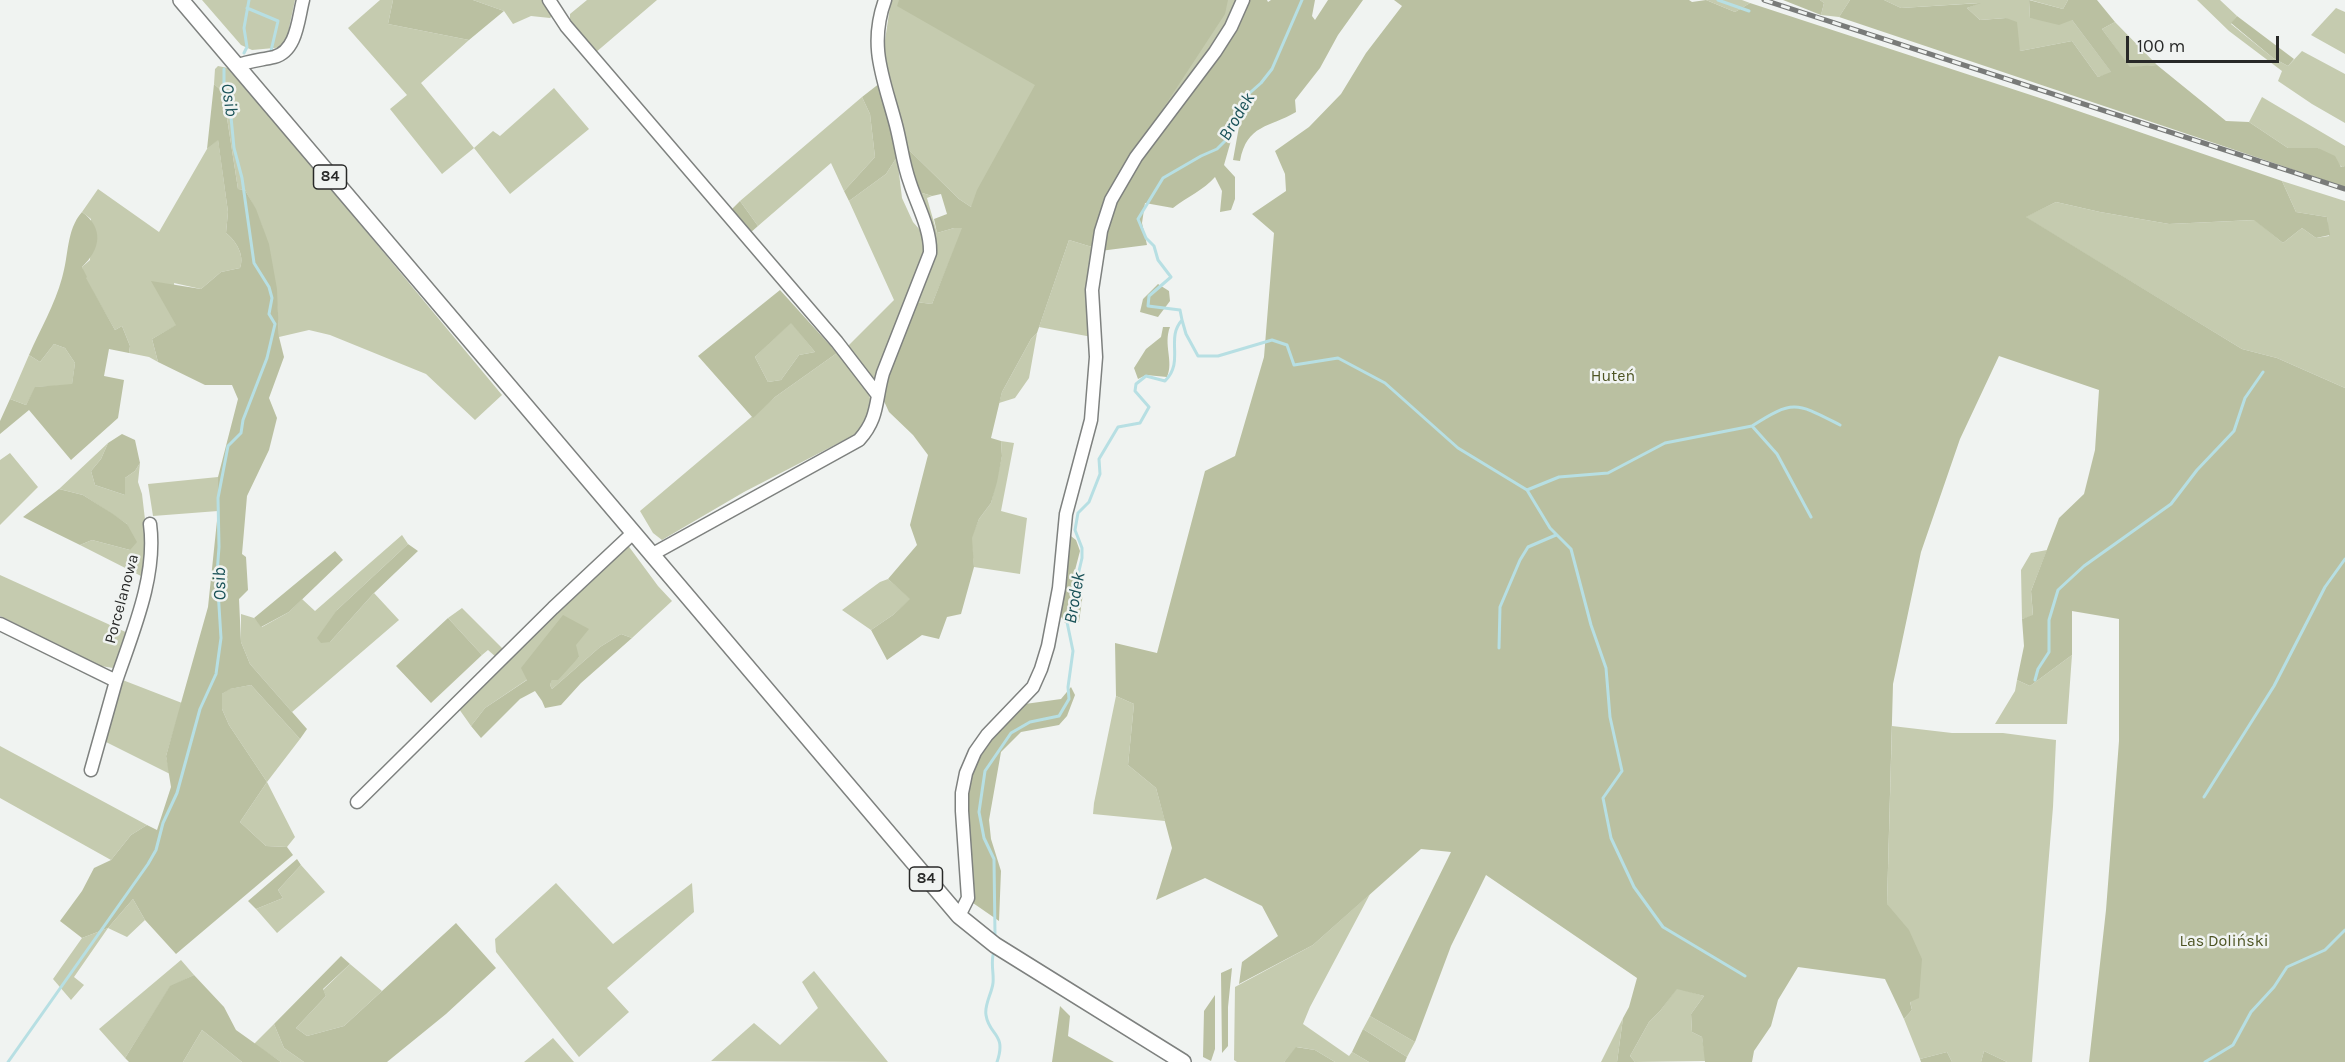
<!DOCTYPE html>
<meta charset="utf-8">
<style>
body{margin:0}
#map{position:relative;width:2345px;height:1062px;overflow:hidden;background:#f0f3f1;font-family:Karla,sans-serif}
canvas{display:block}
.scale{position:absolute;left:2126px;top:36px;width:153px;height:27px;box-sizing:border-box;border:3px solid #282928;border-top:0;padding-left:8px;font-size:18px;line-height:21px;white-space:nowrap;color:#282928;-webkit-text-stroke:4px #f0f3f1;paint-order:stroke}
</style>
<div id="map">
<canvas width="2345" height="1062"></canvas>
<div class="scale">100 m</div>
</div>
<script>
const g = document.querySelector('canvas').getContext('2d');
g.lineJoin = 'round';
function fillPath(path, color) { g.fillStyle = color; g.fill(path, 'evenodd'); }
function stroke(path, color, width, dash) { g.strokeStyle = color; g.lineWidth = width; g.lineCap = dash ? 'butt' : 'round'; g.setLineDash(dash || []); g.stroke(path); }
function label(font, color, halo, rows, align = 'center') {
  g.font = font + ' Karla,sans-serif'; g.lineWidth = 5; g.setLineDash([]); g.textBaseline = 'middle'; g.strokeStyle = halo; g.fillStyle = color; for (const [text, x, y, turn = 0] of rows) {
    g.save(); g.translate(x, y); g.rotate((+turn || 0) * Math.PI / 180); g.textAlign = isNaN(turn) ? turn : align; if (halo) g.strokeText(text, 0, 0); g.fillText(text, 0, 0); g.restore();
  }
}
fillPath(new Path2D(`
 M 202,0 L 295,0 L 285,47 L 252,50 L 241,45 Z
 M 380,0 L 393,0 L 388,24 L 469,40 L 421,83 L 474,148 L 493,131 L 500,136 L 554,88 L 589,129 L 510,194 L 474,148 L 442,174 L 390,109 L 407,95 L 348,28 Z
 M 473,0 L 543,0 L 553,15 L 550,18 L 531,16 L 513,24 L 504,11 Z
 M 587,0 L 657,0 L 595,53 L 570,24 L 570,14 Z
 M 891,0 L 1239,0 L 1231,27 L 1145,137 L 1086,111 L 971,207 L 959,199 L 907,148 L 883,54 Z
 M 1706,0 L 1742,0 L 1750,3 L 1735,12 Z
 M 1820,0 L 1850,0 L 1839,17 L 1821,15 L 1824,3 Z
 M 1884,0 L 2029,0 L 2030,18 L 2072,20 L 2112,73 L 2098,77 L 2072,41 L 2020,51 L 2006,18 L 1980,20 L 1967,8 L 1979,3 L 1901,8 Z
 M 2030,0 L 2068,0 L 2063,9 Z
 M 2197,0 L 2220,0 L 2237,16 L 2231,24 L 2273,58 L 2288,66 L 2302,51 L 2345,74 L 2345,123 L 2312,104 L 2278,81 L 2282,71 L 2229,31 Z
 M 2336,8 L 2345,12 L 2345,54 L 2311,35 Z
 M 2115,22 L 2157,65 L 2130,68 L 2102,29 Z
 M 218,66 L 228,68 L 263,107 L 502,395 L 475,420 L 426,374 L 330,335 L 309,330 L 279,337 C 277,285 272,236 245,190 L 238,189 L 223,92 L 214,84 L 215,69 Z
 M 862,97 L 870,114 L 875,157 L 844,191 L 831,163 L 758,226 L 740,201 Z
 M 2262,97 L 2345,146 L 2345,166 L 2342,167 L 2318,148 L 2288,148 L 2249,122 Z
 M 218,139 L 228,212 L 226,233 C 236,241 245,255 240,268 L 221,272 L 201,289 L 174,283 L 177,325 L 152,339 L 158,362 L 149,357 L 129,353 L 130,346 L 122,326 L 115,330 L 85,278 L 82,267 L 90,260 L 91,219 L 82,212 L 98,189 L 159,232 L 207,149 Z
 M 897,157 L 902,198 L 913,222 L 926,237 L 927,247 L 880,370 L 875,378 L 870,377 L 848,346 L 894,300 L 849,201 L 886,174 Z
 M 2282,181 L 2345,201 L 2345,388 L 2277,358 L 2242,349 L 2025,217 L 2056,202 L 2100,212 L 2169,224 L 2255,220 L 2283,243 L 2302,228 L 2316,238 L 2329,236 L 2327,217 L 2296,212 Z
 M 919,192 L 932,196 L 927,198 L 937,233 L 954,228 L 963,228 L 932,304 L 916,302 L 936,242 Z
 M 1069,240 L 1092,247 L 1089,275 L 1092,337 L 1039,327 Z
 M 791,322 L 815,352 L 799,355 L 781,380 L 768,382 L 755,357 Z
 M 1037,333 L 1029,378 L 1015,398 L 999,403 L 1002,392 L 1031,339 Z
 M 54,344 L 65,348 L 75,363 L 72,385 L 36,387 L 26,405 L 10,399 L 29,355 L 40,362 Z
 M 837,353 C 861,379 887,399 858,433 L 744,492 L 662,540 L 653,533 L 640,511 L 775,397 Z
 M 1001,441 L 1014,443 L 1001,511 L 1027,518 L 1020,574 L 974,567 L 971,538 L 979,519 L 991,503 L 1002,456 Z
 M 108,443 L 101,459 L 91,471 L 95,485 L 125,495 L 125,478 L 135,471 L 140,463 L 138,482 L 142,494 L 148,545 L 143,577 L 80,545 L 92,540 L 130,550 L 127,524 L 83,495 L 59,489 Z
 M 10,453 L 38,487 L 0,525 L 0,460 Z
 M 218,477 L 218,511 L 153,516 L 148,484 Z
 M 402,535 L 408,544 L 337,610 L 330,642 L 374,593 L 399,620 L 292,712 L 250,664 L 241,642 L 241,614 L 254,618 L 262,627 L 289,612 L 302,599 L 315,611 Z
 M 627,544 L 658,586 L 672,601 L 632,638 L 621,634 L 600,647 L 552,689 L 550,685 L 552,679 L 579,657 L 528,679 L 485,708 L 471,726 L 459,709 L 563,604 Z
 M 2047,550 L 2031,591 L 2033,616 L 2022,619 L 2021,570 L 2031,553 Z
 M 0,575 L 130,634 L 119,662 L 113,668 L 101,666 L 0,616 Z
 M 888,579 L 911,599 L 893,615 L 871,630 L 842,610 L 880,582 Z
 M 462,608 L 505,651 L 497,658 L 488,650 L 482,655 L 448,618 Z
 M 2072,655 L 2067,724 L 1995,724 L 2015,691 L 2017,680 L 2030,686 Z
 M 120,679 L 182,703 L 166,756 L 170,774 L 104,741 Z
 M 251,685 L 300,739 L 267,782 L 295,837 L 287,847 L 266,846 L 240,822 L 267,782 L 229,725 L 222,709 L 222,694 L 229,689 Z
 M 1116,696 L 1134,704 L 1128,765 L 1156,788 L 1165,821 L 1093,814 L 1094,803 Z
 M 1892,726 L 1952,733 L 2003,733 L 2056,740 L 2053,807 L 2032,1062 L 2007,1062 L 1984,1051 L 1981,1062 L 1952,1062 L 1947,1052 L 1920,1059 L 1904,1019 L 1912,1010 L 1887,904 Z
 M 0,746 L 147,825 L 131,835 L 111,860 L 0,798 Z
 M 301,865 L 325,892 L 277,933 L 256,909 L 283,898 L 278,890 Z
 M 556,883 L 613,944 L 692,883 L 694,912 L 607,988 L 629,1012 L 579,1057 L 496,952 L 495,939 Z
 M 1370,894 L 1310,1007 L 1303,1024 L 1349,1056 L 1352,1052 L 1369,1062 L 1335,1062 L 1315,1050 L 1297,1047 L 1284,1062 L 1237,1062 L 1234,1060 L 1235,987 L 1313,945 Z
 M 133,899 L 145,920 L 127,937 L 108,928 L 74,977 L 84,985 L 71,1000 L 53,979 L 82,938 L 108,928 Z
 M 181,960 L 194,975 L 170,987 L 125,1058 L 99,1029 Z
 M 350,964 L 382,991 L 344,1026 L 307,1036 L 296,1028 L 326,996 L 323,990 Z
 M 814,971 L 888,1062 L 711,1061 L 754,1023 L 780,1045 L 818,1008 L 802,982 Z
 M 1677,988 L 1704,996 L 1691,1014 L 1692,1032 L 1702,1037 L 1706,1061 L 1635,1062 L 1630,1056 L 1649,1022 L 1660,1011 Z
 M 1370,1016 L 1415,1042 L 1407,1057 L 1363,1029 Z
 M 1623,1018 L 1617,1062 L 1601,1062 Z
 M 274,1024 L 284,1048 L 304,1062 L 281,1062 L 254,1044 Z
 M 202,1030 L 242,1062 L 183,1062 Z
 M 553,1038 L 574,1062 L 524,1062 Z`), '#c5cbaf');
fillPath(new Path2D(`
 M 393,0 L 473,0 L 504,11 L 469,40 L 388,24 Z
 M 899,0 L 1228,0 L 1225,14 L 1109,191 L 1092,247 L 1069,240 L 1037,333 L 1031,339 L 1002,392 L 991,438 L 1001,441 L 1002,456 L 997,482 L 991,503 L 979,519 L 972,538 L 974,567 L 961,614 L 947,617 L 939,639 L 922,635 L 887,660 L 871,630 L 893,615 L 910,599 L 888,579 L 917,545 L 910,525 L 928,455 L 913,435 L 889,412 L 883,399 L 892,366 L 916,302 L 932,304 L 962,228 L 954,228 L 937,233 L 934,219 L 947,214 L 941,194 L 932,196 L 919,192 L 907,148 L 959,199 L 971,207 L 977,190 L 1035,85 L 897,6 Z
 M 1245,0 L 1267,0 L 1268,2 L 1271,0 L 1315,0 L 1312,16 L 1315,20 L 1328,0 L 1363,0 L 1338,35 L 1320,68 L 1295,100 L 1296,112 C 1269,128 1247,124 1240,161 L 1233,160 L 1242,110 L 1232,116 L 1232,137 L 1224,165 L 1235,177 L 1235,199 L 1231,210 L 1220,212 L 1222,191 L 1215,177 C 1204,190 1187,197 1173,208 L 1145,203 L 1142,223 L 1147,245 L 1100,251 L 1110,211 L 1127,178 Z
 M 1394,0 L 1689,0 L 1692,2 L 1706,0 L 1735,12 L 1750,3 L 2049,101 L 2282,181 L 2296,212 L 2327,217 L 2330,235 L 2316,238 L 2302,228 L 2283,243 L 2254,220 L 2169,224 L 2100,212 L 2056,202 L 2026,217 L 2242,349 L 2277,358 L 2345,388 L 2345,1062 L 2089,1062 L 2106,910 L 2119,741 L 2119,619 L 2072,611 L 2072,655 L 2030,686 L 2017,680 L 2024,646 L 2022,619 L 2033,615 L 2031,591 L 2059,518 L 2084,494 L 2095,450 L 2099,390 L 1999,356 L 1960,439 L 1921,552 L 1893,684 L 1887,904 L 1909,930 L 1922,959 L 1919,998 L 1910,1002 L 1912,1010 L 1904,1019 L 1885,979 L 1798,967 L 1778,1000 L 1771,1026 L 1754,1051 L 1752,1062 L 1705,1062 L 1702,1037 L 1692,1032 L 1691,1014 L 1704,996 L 1677,989 L 1660,1011 L 1649,1022 L 1630,1056 L 1635,1062 L 1617,1062 L 1623,1018 L 1629,1007 L 1637,978 L 1486,875 L 1451,946 L 1415,1042 L 1370,1016 L 1451,852 L 1421,849 L 1313,945 L 1239,984 L 1242,962 L 1278,936 L 1262,906 L 1205,878 L 1156,900 L 1172,848 L 1156,788 L 1128,765 L 1134,704 L 1116,696 L 1115,643 L 1157,653 L 1205,471 L 1235,456 L 1264,357 L 1274,233 L 1252,214 L 1286,191 L 1285,174 L 1275,151 L 1309,127 L 1341,94 L 1366,53 L 1402,6 Z
 M 1783,0 L 1820,0 L 1824,3 L 1821,15 Z
 M 1850,0 L 1884,0 L 1901,8 L 1981,3 L 1967,8 L 1980,20 L 2006,18 L 2017,22 L 2020,51 L 2072,41 L 2098,77 L 2111,72 L 2072,20 L 2059,25 L 2030,18 L 2029,0 L 2063,9 L 2068,0 L 2097,0 L 2115,22 L 2102,29 L 2130,67 L 2157,65 L 2226,121 L 2249,122 L 2288,148 L 2318,148 L 2335,156 L 2341,167 L 2345,166 L 2345,187 L 1839,17 Z
 M 2237,16 L 2294,59 L 2288,66 L 2273,58 L 2231,23 Z
 M 880,83 L 897,157 L 886,174 L 849,201 L 844,191 L 875,157 L 870,114 L 862,97 Z
 M 214,84 L 223,92 L 238,189 L 245,190 L 256,209 L 269,244 L 277,289 L 279,337 L 284,357 L 269,398 L 277,418 L 269,450 L 247,496 L 242,554 L 246,557 L 248,590 L 239,599 L 241,642 L 250,664 L 307,729 L 300,739 L 251,685 L 230,689 L 222,694 L 222,709 L 229,725 L 267,782 L 240,822 L 266,846 L 287,847 L 293,855 L 176,954 L 145,920 L 133,899 L 108,928 L 82,938 L 60,921 L 82,891 L 94,868 L 111,860 L 131,835 L 147,825 L 157,830 L 171,787 L 166,756 L 208,607 L 218,511 L 218,477 L 238,399 L 232,385 L 205,385 L 158,362 L 152,339 L 176,325 L 151,281 L 201,289 L 221,272 L 240,268 C 245,255 236,241 226,233 L 228,212 L 218,140 L 207,149 Z
 M 740,201 L 758,226 L 750,233 L 731,210 Z
 M 82,212 C 104,228 101,249 82,267 L 87,277 L 86,278 L 115,330 L 122,326 L 130,346 L 129,353 L 109,349 L 104,376 L 124,380 L 118,418 L 71,460 L 29,410 L 0,434 L 0,421 L 10,399 L 26,405 L 35,387 L 72,384 L 75,363 L 65,348 L 54,344 L 40,362 L 29,355 C 40,330 55,304 62,278 C 69,256 66,230 82,212 Z
 M 1158,284 L 1169,291 L 1170,301 L 1158,317 L 1140,312 L 1143,299 Z
 M 780,290 L 837,353 L 775,397 L 753,418 L 698,356 ZM 791,323 L 815,352 L 799,355 L 781,380 L 768,382 L 755,357 Z
 M 1163,327 L 1170,327 C 1163,345 1174,361 1167,377 L 1146,375 L 1138,379 L 1134,368 L 1146,349 L 1161,337 Z
 M 122,434 L 135,440 L 140,463 L 135,471 L 125,478 L 125,495 L 95,485 L 91,471 L 101,459 L 108,443 Z
 M 59,489 L 83,495 L 113,514 L 127,524 L 137,542 L 130,550 L 92,540 L 80,545 L 23,517 Z
 M 1067,533 L 1076,540 L 1080,551 L 1074,574 L 1083,593 L 1079,622 L 1065,623 L 1058,612 Z
 M 408,544 L 418,551 L 374,593 L 330,642 L 321,643 L 317,638 L 337,610 Z
 M 335,551 L 343,560 L 289,612 L 261,627 L 254,618 Z
 M 563,615 L 589,629 L 576,645 L 579,657 L 558,680 L 552,680 L 550,685 L 552,689 L 600,647 L 621,634 L 632,638 L 581,683 L 561,705 L 545,708 L 542,701 L 535,691 L 520,699 L 481,738 L 471,726 L 485,708 L 527,680 L 521,668 Z
 M 448,618 L 482,655 L 431,703 L 396,666 Z
 M 1071,687 L 1075,695 L 1067,716 L 1059,725 L 1021,732 L 1001,752 L 989,820 L 991,839 L 1001,871 L 999,921 L 973,903 L 966,829 L 967,779 L 988,738 L 1025,704 L 1061,699 Z
 M 297,859 L 301,865 L 278,890 L 283,898 L 256,909 L 248,901 Z
 M 456,923 L 496,968 L 446,1014 L 387,1062 L 304,1062 L 284,1048 L 274,1024 L 341,956 L 350,964 L 323,989 L 326,996 L 296,1028 L 307,1036 L 344,1026 Z
 M 1232,968 L 1228,1007 L 1228,1046 L 1222,1053 L 1221,973 Z
 M 194,975 L 224,1007 L 236,1030 L 281,1062 L 242,1062 L 202,1030 L 183,1062 L 129,1062 L 125,1058 L 170,986 Z
 M 1215,995 L 1215,1049 L 1211,1061 L 1203,1057 L 1204,1011 Z
 M 1060,1006 L 1070,1016 L 1068,1036 L 1114,1062 L 1052,1062 Z
 M 1363,1029 L 1407,1057 L 1405,1062 L 1369,1062 L 1352,1052 Z
 M 1296,1047 L 1315,1050 L 1335,1062 L 1284,1062 Z
 M 1984,1051 L 2007,1062 L 1981,1062 Z
 M 1947,1052 L 1952,1062 L 1921,1062 L 1920,1059 Z`), '#bac0a1');
stroke(new Path2D(`
 M 1718,0 L 1749,11
 M 247,8 L 278,21 L 271,51
 M 244,53 L 247,47 L 244,28 L 249,0
 M 1182,320 L 1186,334 L 1198,356 L 1218,356 L 1272,340 L 1287,345 L 1294,365 L 1338,358 L 1385,383 L 1458,448 L 1527,490 L 1550,528 L 1571,549 L 1591,625 L 1606,668 L 1610,717 L 1622,771 L 1603,798 L 1611,838 L 1634,887 L 1663,927 L 1745,976
 M 1752,426 C 1794,399 1797,403 1840,425
 M 1527,490 L 1559,477 L 1608,473 L 1665,443 L 1752,426 L 1777,454 L 1811,517
 M 1499,648 L 1500,607 L 1520,560 L 1528,547 L 1556,535
 M 2035,680 L 2038,669 L 2049,652 L 2049,620 L 2058,590 L 2084,566 L 2171,504 L 2197,470 L 2234,431 L 2245,398 L 2263,372
 M 2204,797 L 2274,686 L 2325,587 L 2345,559
 M 995,935 L 994,859 L 984,838 L 979,812 L 985,771 L 1011,733 L 1030,722 L 1059,716 L 1069,699 L 1068,687 L 1073,651 L 1067,622 L 1082,558 L 1082,548 L 1075,530 L 1078,513 L 1089,502 L 1100,474 L 1099,459 L 1118,427 L 1140,423 L 1149,407 L 1135,391 L 1136,384 L 1146,376 L 1165,381 C 1185,361 1165,339 1182,320 L 1180,310 L 1148,306 L 1149,296 L 1171,277 L 1158,260 L 1154,246 L 1146,238 L 1138,219 L 1163,178 L 1201,156 L 1217,149 L 1226,140 L 1230,126 L 1244,98 L 1261,83 L 1272,69 L 1302,0
 M 993,955 C 991,965 994,974 993,983 C 992,993 984,1005 986,1015 C 989,1036 1007,1033 997,1062
 M 8,1062 L 148,864 L 156,850 L 163,823 L 177,793 L 200,709 L 216,674 L 221,638 L 217,574 L 219,547 L 218,498 L 228,446 L 241,433 L 243,420 L 267,358 L 275,324 L 269,314 L 272,298 L 269,287 L 254,263 L 242,178 L 234,148 L 231,117 L 224,83 L 224,69
 M 2205,1062 L 2233,1045 L 2251,1012 L 2274,987 L 2287,967 L 2325,950 L 2345,930`), '#b7dfe3', 3);
const minor = new Path2D(`
 M 549,0 L 566,26 L 837,342 L 877,394
 M 236,66 C 248,61 261,60 274,57 C 297,51 298,19 303,0
 M 651,555 L 859,440 C 879,418 875,401 883,373 L 930,253 C 931,229 917,205 910,183 C 903,164 901,144 896,125 C 884,79 868,47 885,0
 M 0,624 L 116,681 C 133,631 157,576 150,524
 M 91,770 L 116,681
 M 357,802 L 553,608 L 633,533
 M 959,916 L 968,898 L 962,811 L 962,793 L 966,773 L 975,752 L 987,735 L 1033,687 L 1041,669 L 1048,646 L 1059,588 L 1066,514 L 1091,420 L 1096,357 L 1092,290 L 1101,231 L 1111,200 L 1136,157 L 1215,52 L 1231,27 L 1243,0`);
const major = new Path2D(`
 M 181,0 L 959,916 L 995,945 L 1183,1062`);
stroke(minor, '#7e817f', 15);
stroke(major, '#7e817f', 18);
stroke(minor, '#fff', 12);
stroke(major, '#fff', 15);
const rail = new Path2D(`
 M 1764,0 L 2345,189`);
stroke(rail, '#797b79', 5);
stroke(rail, '#f0f3f1', 3, [9]);
for (const [x, y, w] of [
 [330,177,33],
 [926,879,33]
]) { const box = new Path2D(); box.roundRect(x - w / 2, y - 12, w, 24, 4.5); g.fillStyle = '#f0f3f1'; g.fill(box); stroke(box, '#282928', 1.5); }
label('bold 15px', '#282928', null, [
 ["84",330,177],
 ["84",926,879]
]);
label('16px', '#4d5423', '#f0f3f1', [
 ["Huteń",1613,376],
 ["Las Doliński",2224,941]
]);
label('16px', '#282928', '#f0f3f1', [
 ["Porcelanowa",122,599,-75]
]);
label('italic 18px', '#1a5258', '#f0f3f1', [
 ["Osib",229,100,82],
 ["Brodek",1237,117,-59],
 ["Osib",220,584,-91],
 ["Brodek",1075,598,-80]
]);
</script>
